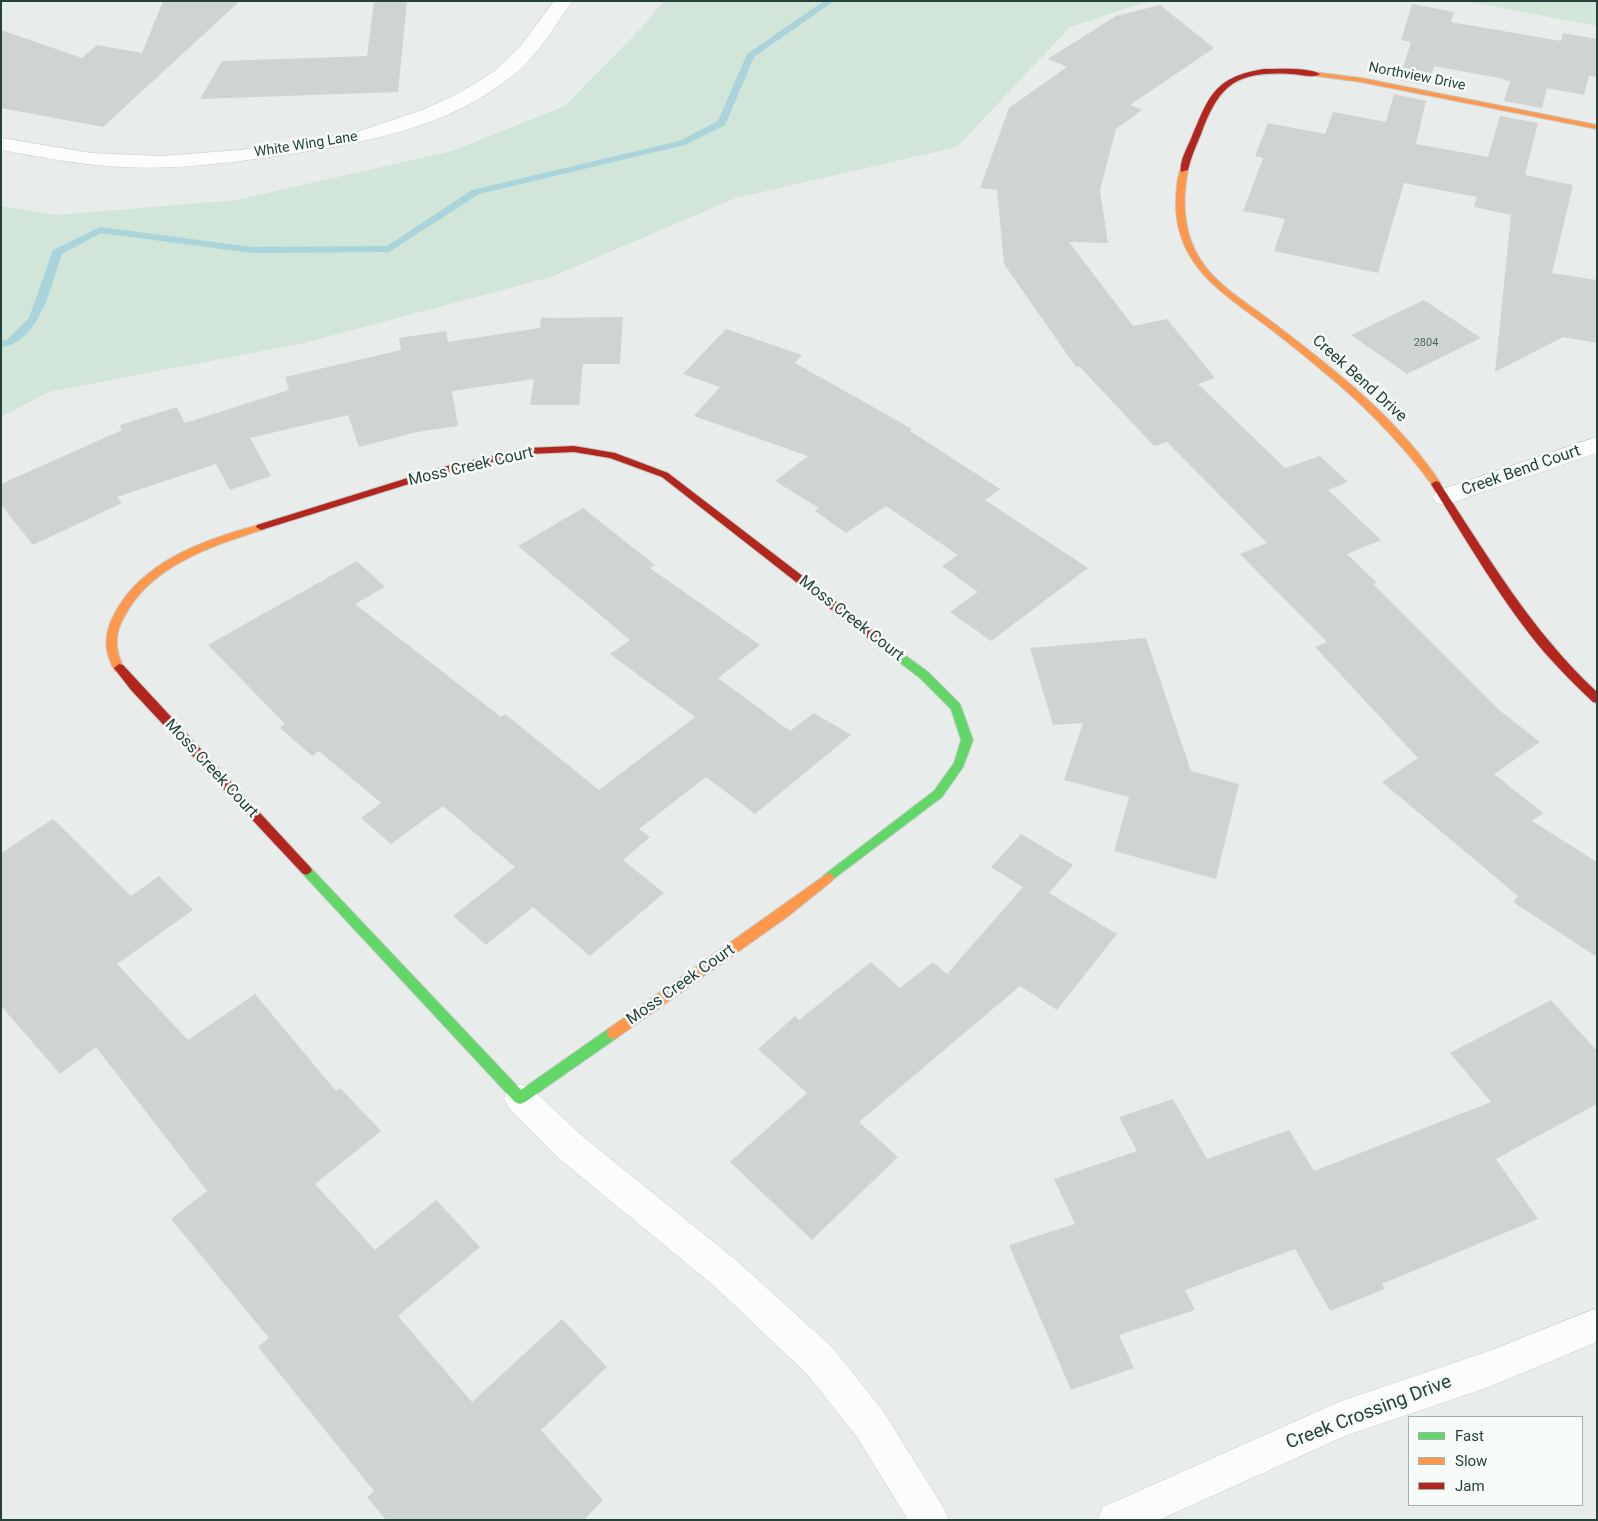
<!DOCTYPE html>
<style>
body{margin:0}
#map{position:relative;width:1598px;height:1521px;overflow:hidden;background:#e8edeb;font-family:Roboto,sans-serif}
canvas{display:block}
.frame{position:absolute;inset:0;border:2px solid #24423a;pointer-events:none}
.legend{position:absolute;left:1408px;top:1416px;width:175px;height:90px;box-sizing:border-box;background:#f7fbf9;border:1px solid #a3b1ad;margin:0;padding:6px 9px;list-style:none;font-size:15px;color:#24423a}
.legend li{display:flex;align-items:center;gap:10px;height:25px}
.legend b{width:25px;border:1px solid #a3b1ad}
</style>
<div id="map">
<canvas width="1598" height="1521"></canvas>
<div class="frame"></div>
<ul class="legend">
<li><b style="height:6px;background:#63d668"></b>Fast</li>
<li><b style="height:6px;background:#ff974d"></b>Slow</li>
<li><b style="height:6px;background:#b3261e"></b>Jam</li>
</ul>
</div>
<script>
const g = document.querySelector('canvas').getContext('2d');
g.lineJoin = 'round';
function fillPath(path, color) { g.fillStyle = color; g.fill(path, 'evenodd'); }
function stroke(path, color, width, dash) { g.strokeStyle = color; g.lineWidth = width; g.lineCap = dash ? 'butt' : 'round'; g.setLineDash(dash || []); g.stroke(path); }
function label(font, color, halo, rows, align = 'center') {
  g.font = font + ' Roboto,sans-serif'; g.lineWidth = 5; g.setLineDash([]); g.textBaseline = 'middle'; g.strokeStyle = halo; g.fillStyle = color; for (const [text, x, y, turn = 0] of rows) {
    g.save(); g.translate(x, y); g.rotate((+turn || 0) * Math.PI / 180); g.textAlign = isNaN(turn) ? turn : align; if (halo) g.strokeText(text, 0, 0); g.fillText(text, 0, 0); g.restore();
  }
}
fillPath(new Path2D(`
 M 664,1 L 1149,1 L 1070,27 L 957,147 L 736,198 L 551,277 L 304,343 L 49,392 L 1,417 L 1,206 L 56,215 L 236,200 L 452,151 L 565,106 L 642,27 Z
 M 1465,1 L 1597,1 L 1597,26 Z`), '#d1e6d8');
fillPath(new Path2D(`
 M 824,1 L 834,1 L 754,57 L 725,125 L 685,145 L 479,194 L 389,252 L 252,253 L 101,233 L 62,254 C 51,285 40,343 1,347 L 1,341 L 7,340 L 29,318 L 53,250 L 100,227 L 252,247 L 387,246 L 472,190 L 679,141 L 718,121 L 747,54 Z`), '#a9d4db');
fillPath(new Path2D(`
 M 163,1 L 240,1 L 103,127 L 1,108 L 1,30 L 82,58 L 97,45 L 142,53 Z
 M 374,1 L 407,1 L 398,92 L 200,99 L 222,61 L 367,56 Z
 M 1412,4 L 1454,12 L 1451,22 L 1561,41 L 1563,33 L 1597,39 L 1597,77 L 1589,76 L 1584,95 L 1547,88 L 1542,108 L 1504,101 L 1510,81 L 1503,80 L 1504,79 L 1434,66 L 1429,86 L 1399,80 L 1411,42 L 1401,40 Z
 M 1160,5 L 1214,48 L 1130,105 L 1142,110 L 1116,129 L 1100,190 L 1108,243 L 1069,242 L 1133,326 L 1167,319 L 1215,378 L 1198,384 L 1285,468 L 1320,456 L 1348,482 L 1328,490 L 1381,540 L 1347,554 L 1377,583 L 1373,584 L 1498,709 L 1540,742 L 1494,774 L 1543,813 L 1532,821 L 1597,862 L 1597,957 L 1513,902 L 1518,896 L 1382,782 L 1418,758 L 1315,647 L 1327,642 L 1240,554 L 1267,543 L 1167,442 L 1154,446 L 1079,366 L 1076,367 L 1004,264 L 997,190 L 980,188 L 1009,108 L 1067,67 L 1048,59 L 1116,16 Z
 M 1394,94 L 1426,101 L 1416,144 L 1488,157 L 1500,116 L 1538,123 L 1525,175 L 1573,185 L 1552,273 L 1597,280 L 1597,343 L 1563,337 L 1495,372 L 1511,215 L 1474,207 L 1477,197 L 1404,183 L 1378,273 L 1274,251 L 1285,219 L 1243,211 L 1263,158 L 1255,156 L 1268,123 L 1325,134 L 1333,112 L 1386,122 Z
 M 1424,300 L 1481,338 L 1407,374 L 1351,335 Z
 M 623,317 L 620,364 L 583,364 L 579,405 L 530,405 L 534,379 L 452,391 L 458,426 L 417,432 L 359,447 L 348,415 L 250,438 L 271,476 L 230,490 L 216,464 L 117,497 L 122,503 L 33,545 L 1,505 L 1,484 L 122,430 L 120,425 L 177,407 L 185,423 L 289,390 L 285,377 L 401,350 L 399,338 L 446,331 L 448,342 L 540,328 L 541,318 Z
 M 726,329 L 802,355 L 795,363 L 912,429 L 910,431 L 1000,489 L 985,500 L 1088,568 L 991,641 L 950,612 L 978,592 L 942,566 L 958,555 L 886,506 L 846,533 L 815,511 L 819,508 L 775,481 L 808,456 L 694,416 L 720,387 L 683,374 Z
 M 583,508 L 655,565 L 650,568 L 760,645 L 718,678 L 790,731 L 814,713 L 851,735 L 755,814 L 706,777 L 639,829 L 650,837 L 623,860 L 664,893 L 590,956 L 533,907 L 486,945 L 453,916 L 515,867 L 443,806 L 391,844 L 361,818 L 381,803 L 319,751 L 312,756 L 280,728 L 285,724 L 208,645 L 357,561 L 385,587 L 355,604 L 501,717 L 505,714 L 599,790 L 695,717 L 610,654 L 630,640 L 518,546 Z
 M 1146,638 L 1191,771 L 1239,784 L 1216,879 L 1114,851 L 1129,797 L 1064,780 L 1083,723 L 1053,725 L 1030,648 Z
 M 53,819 L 131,896 L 159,876 L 193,910 L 117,964 L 188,1040 L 255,994 L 336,1091 L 340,1088 L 381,1131 L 315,1184 L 375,1250 L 436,1200 L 480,1247 L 398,1316 L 472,1402 L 562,1319 L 607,1367 L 541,1430 L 603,1500 L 584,1520 L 386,1520 L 367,1497 L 374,1491 L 258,1347 L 269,1338 L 171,1219 L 207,1191 L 96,1047 L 60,1074 L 1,1006 L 1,853 Z
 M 1021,834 L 1073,865 L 1049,893 L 1117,934 L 1057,1010 L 1020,986 L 859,1122 L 898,1157 L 812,1240 L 730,1162 L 807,1093 L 758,1049 L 795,1016 L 799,1020 L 871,962 L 900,988 L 933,962 L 947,974 L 1023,887 L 991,867 Z
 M 1551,1000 L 1597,1051 L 1597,1104 L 1496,1159 L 1538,1219 L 1382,1284 L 1385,1289 L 1330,1311 L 1295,1249 L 1185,1290 L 1195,1310 L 1119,1335 L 1134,1368 L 1071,1390 L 1009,1245 L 1075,1224 L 1054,1179 L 1137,1151 L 1119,1117 L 1173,1099 L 1207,1159 L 1289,1130 L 1314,1171 L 1491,1102 L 1450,1053 Z`), '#cfd4d2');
const street = new Path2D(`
 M 554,1 L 572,1 C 555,26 539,53 516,73 C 451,128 364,143 283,155 C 230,163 176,170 121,167 C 81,165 41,157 1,150 L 1,138 L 91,153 L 161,156 L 240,150 L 357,132 L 425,109 L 461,92 L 493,72 L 520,47 Z
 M 1597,437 L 1597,453 L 1445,505 L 1437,503 L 1433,497 L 1437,491 Z
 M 520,1084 L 531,1088 L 581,1135 L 737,1261 L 833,1348 L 883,1411 L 943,1507 L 949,1520 L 908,1520 L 857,1437 L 807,1374 L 713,1285 L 557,1157 L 509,1108 L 504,1098 L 509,1088 Z
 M 1597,1308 L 1597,1342 L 1489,1387 L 1345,1436 L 1159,1520 L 1097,1520 L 1103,1507 L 1341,1401 L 1489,1351 Z`);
const fast = new Path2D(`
 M 873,632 L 928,672 L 960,704 L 973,740 L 963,767 L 942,797 L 828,883 L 824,881 L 822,878 L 824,875 L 934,791 L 954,763 L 961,740 L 951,709 L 920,678 L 869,639 L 868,636 Z
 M 306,865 L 310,867 L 521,1090 L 608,1029 L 613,1027 L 618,1029 L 619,1033 L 618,1037 L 525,1102 L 520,1104 L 515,1102 L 302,873 L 300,870 L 302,867 Z`);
const slow = new Path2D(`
 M 1313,72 L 1361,78 L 1597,125 L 1597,129 L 1361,82 L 1316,76 L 1312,74 Z
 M 1181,168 L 1188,170 C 1182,200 1183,232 1200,259 C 1219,289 1253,306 1280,328 C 1339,373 1400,421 1441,484 L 1439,486 L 1433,486 C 1405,448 1373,414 1337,383 C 1316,365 1294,347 1272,330 C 1228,296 1180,271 1176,210 C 1176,196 1176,180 1181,168 Z
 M 261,524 L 265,525 L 266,527 L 265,529 C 212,546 151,565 124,617 C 114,634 115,651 124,668 L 119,672 L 115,671 C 103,651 104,633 115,613 C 143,560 207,539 261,524 Z
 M 828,873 L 832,875 L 834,878 L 832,881 L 787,917 L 618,1037 L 613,1039 L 608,1037 L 607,1033 L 608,1029 Z`);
const jam = new Path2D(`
 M 1264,69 C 1278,69 1309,67 1320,74 C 1313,79 1299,74 1290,74 C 1236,71 1219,85 1201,134 C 1196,146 1191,157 1188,170 L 1181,172 C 1179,162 1187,148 1191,139 C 1209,96 1214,77 1264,69 Z
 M 574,446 L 615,453 L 668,473 L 877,633 L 878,636 L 877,639 L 869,639 L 662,477 L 610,458 L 574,452 L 528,454 L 444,473 L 261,530 L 256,527 L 257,525 L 443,467 L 528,448 Z
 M 1436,481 L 1439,482 C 1488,556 1531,631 1597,692 L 1597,703 L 1593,702 C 1576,686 1560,670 1545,653 C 1501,601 1467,541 1431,484 Z
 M 119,664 L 123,665 L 310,867 L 312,870 L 310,873 L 306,875 L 302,873 L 131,690 L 114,668 Z`);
stroke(street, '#c5cac8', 1);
stroke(fast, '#c3cbc8', 2);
stroke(slow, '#c3cbc8', 2);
stroke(jam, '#c3cbc8', 2);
fillPath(street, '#fcfcfc');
fillPath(fast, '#63d668');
fillPath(slow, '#ff974d');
fillPath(jam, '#b3261e');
label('11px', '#506761', null, [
 ["2804",1426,343]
]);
label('14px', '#24423a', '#f7fbf9', [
 ["Northview Drive",1417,77,11],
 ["White Wing Lane",306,145,-9]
]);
label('16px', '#24423a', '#f7fbf9', [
 ["Creek Bend Drive",1359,379,42],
 ["Moss Creek Court",471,467,-13],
 ["Creek Bend Court",1521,471,-19],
 ["Moss Creek Court",851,619,38],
 ["Moss Creek Court",211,769,47],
 ["Moss Creek Court",681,985,-35]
]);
label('19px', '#24423a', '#f7fbf9', [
 ["Creek Crossing Drive",1369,1413,-21]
]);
</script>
